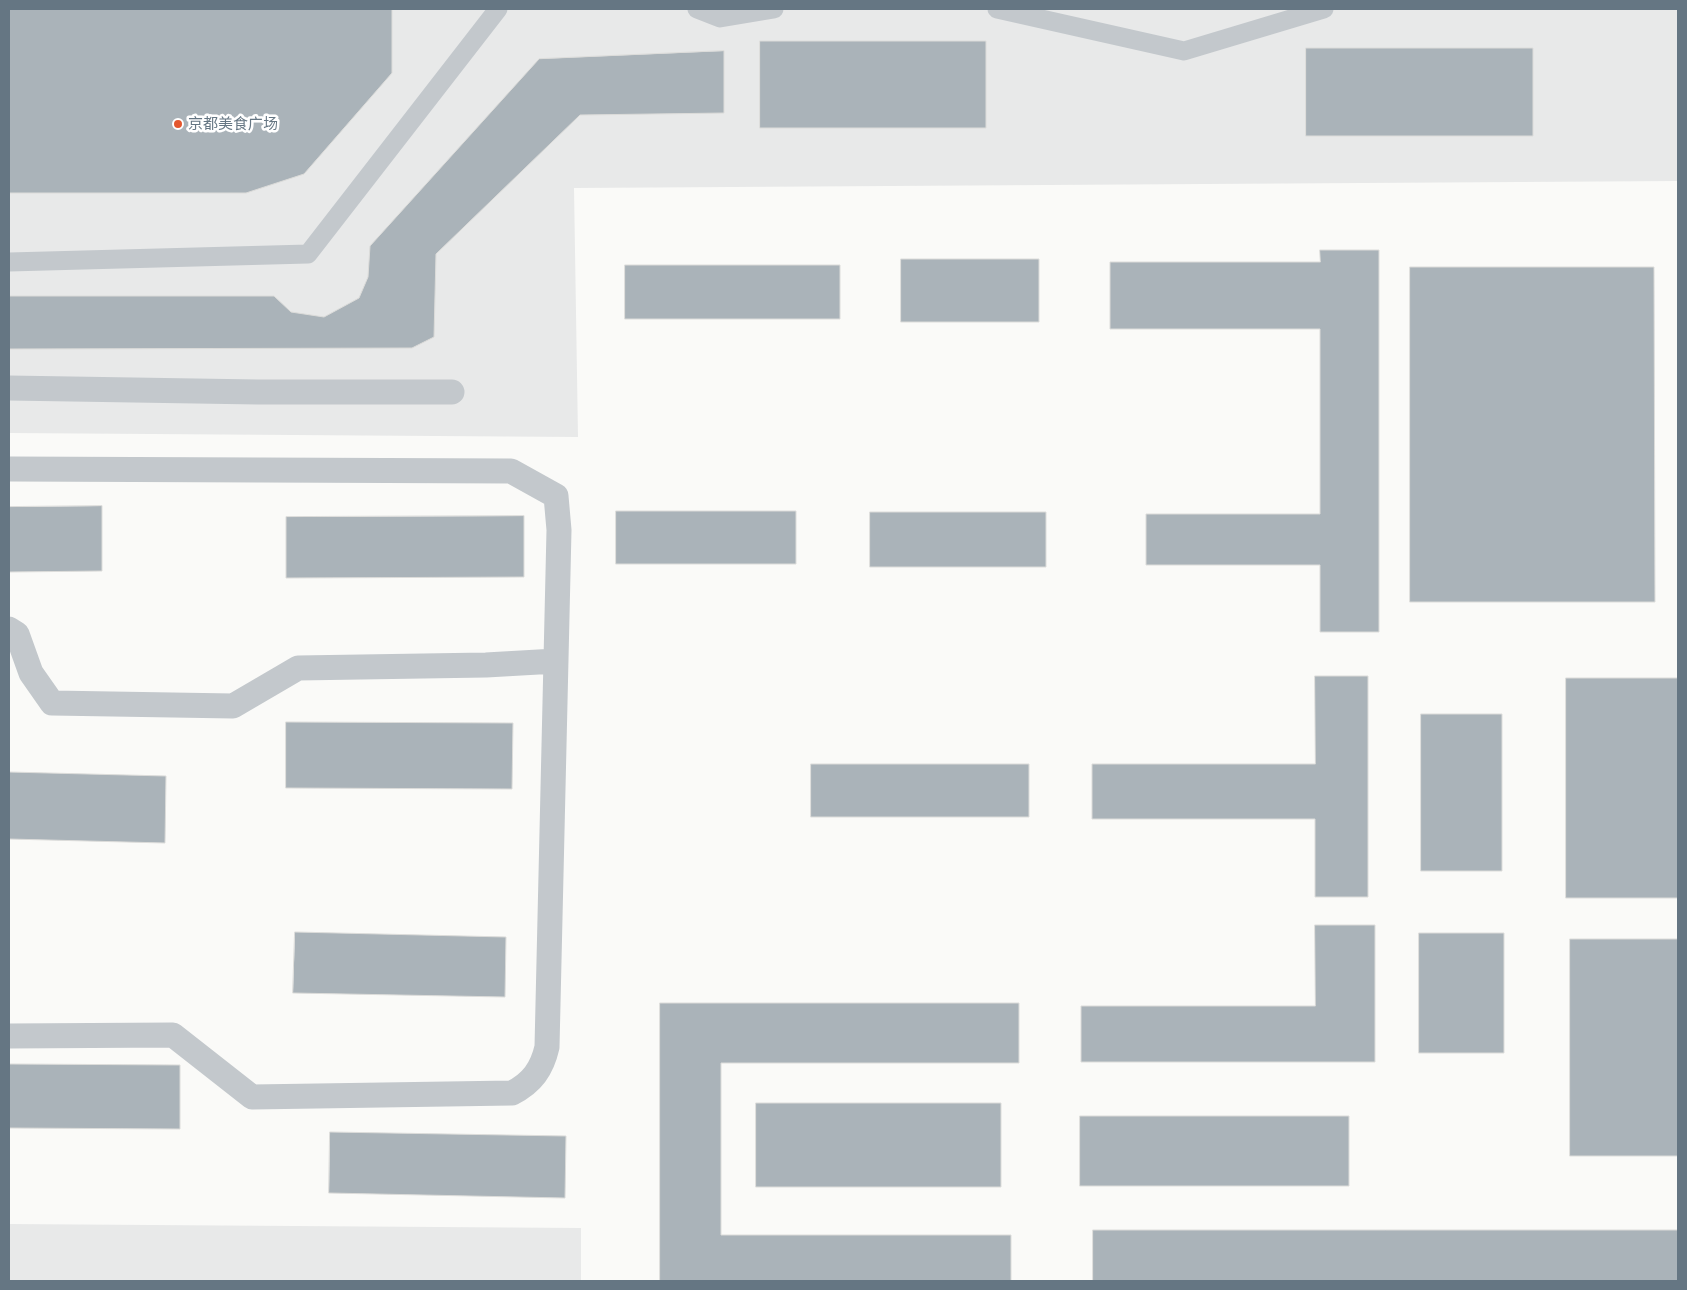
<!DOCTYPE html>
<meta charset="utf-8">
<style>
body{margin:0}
#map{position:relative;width:1687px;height:1290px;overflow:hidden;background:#fafaf8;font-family:Quicksand,sans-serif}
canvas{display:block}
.frame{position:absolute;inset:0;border:10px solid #657683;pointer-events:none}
</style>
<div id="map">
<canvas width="1687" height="1290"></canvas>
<div class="frame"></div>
</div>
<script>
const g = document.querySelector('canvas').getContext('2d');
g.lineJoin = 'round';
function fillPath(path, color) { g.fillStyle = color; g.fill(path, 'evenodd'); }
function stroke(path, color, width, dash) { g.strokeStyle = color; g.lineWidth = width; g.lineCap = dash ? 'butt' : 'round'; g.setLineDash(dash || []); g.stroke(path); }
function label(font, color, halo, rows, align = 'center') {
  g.font = font + ' Quicksand,"Noto Sans SC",sans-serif'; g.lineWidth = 5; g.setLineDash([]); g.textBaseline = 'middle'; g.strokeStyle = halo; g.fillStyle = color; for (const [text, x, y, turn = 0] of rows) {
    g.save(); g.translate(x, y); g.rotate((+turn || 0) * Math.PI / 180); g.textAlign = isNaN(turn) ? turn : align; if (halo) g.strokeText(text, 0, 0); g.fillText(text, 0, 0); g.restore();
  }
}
fillPath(new Path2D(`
 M 9,9 L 1678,9 L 1678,181 L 574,188 L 578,437 L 9,433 Z
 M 9,1224 L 581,1228 L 581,1281 L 9,1281 Z`), '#e8e9e9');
const building = new Path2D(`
 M 9,9 L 392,9 L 392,73 L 304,174 L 246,193 L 9,193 Z
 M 760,41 L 986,41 L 986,128 L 760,128 Z
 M 1306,48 L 1533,48 L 1533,136 L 1306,136 Z
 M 724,51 L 724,113 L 580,115 L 436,254 L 434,337 L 412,348 L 9,349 L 9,296 L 274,296 L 291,312 L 324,317 L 359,298 L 368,277 L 370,246 L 539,59 Z
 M 1320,250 L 1379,250 L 1379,632 L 1320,632 L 1320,565 L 1146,565 L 1146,514 L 1320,514 L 1320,329 L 1110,329 L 1110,262 L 1320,262 Z
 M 901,259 L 1039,259 L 1039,322 L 901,322 Z
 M 625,265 L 840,265 L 840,319 L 625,319 Z
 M 1410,267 L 1654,267 L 1655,602 L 1410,602 Z
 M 102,506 L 102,571 L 9,572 L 9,507 Z
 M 616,511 L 796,511 L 796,564 L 616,564 Z
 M 870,512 L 1046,512 L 1046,567 L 870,567 Z
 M 524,516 L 524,577 L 286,578 L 286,517 Z
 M 1315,676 L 1368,676 L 1368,897 L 1315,897 L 1315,819 L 1092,819 L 1092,764 L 1315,764 Z
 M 1566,678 L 1678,678 L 1678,898 L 1566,898 Z
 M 1421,714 L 1502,714 L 1502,871 L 1421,871 Z
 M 286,722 L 513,723 L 512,789 L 286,788 Z
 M 811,764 L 1029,764 L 1029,817 L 811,817 Z
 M 9,772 L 166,776 L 165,843 L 9,839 Z
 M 1315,925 L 1375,925 L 1375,1062 L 1081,1062 L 1081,1006 L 1315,1006 Z
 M 295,932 L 506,937 L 505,997 L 293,993 Z
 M 1419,933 L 1504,933 L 1504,1053 L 1419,1053 Z
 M 1570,939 L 1678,939 L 1678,1156 L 1570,1156 Z
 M 660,1003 L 1019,1003 L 1019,1063 L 721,1063 L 721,1235 L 1011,1235 L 1011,1281 L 660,1281 Z
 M 9,1064 L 180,1065 L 180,1129 L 9,1128 Z
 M 756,1103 L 1001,1103 L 1001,1187 L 756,1187 Z
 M 1080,1116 L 1349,1116 L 1349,1186 L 1080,1186 Z
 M 330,1132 L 566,1136 L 565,1198 L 329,1193 Z
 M 1093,1230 L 1678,1230 L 1678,1281 L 1093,1281 Z`);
fillPath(building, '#aab3b9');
stroke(building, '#dcdcda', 1);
stroke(new Path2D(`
 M 697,9 L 720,18 L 774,9
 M 997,9 L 1184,51 L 1324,9
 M 9,262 L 308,254 L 498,9`), '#c3c8cc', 19);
stroke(new Path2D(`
 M 9,388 L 258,392 L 452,392
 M 9,469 L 511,471 L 556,496 L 559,530 L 547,1047 C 542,1069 532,1083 512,1093 L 252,1097 L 173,1035 L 9,1036
 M 9,629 L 17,634 L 31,673 L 52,703 L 233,706 L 298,668 L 486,665 L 556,661`), '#c3c8cc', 25);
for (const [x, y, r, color] of [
 [178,124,5,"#e4572e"]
]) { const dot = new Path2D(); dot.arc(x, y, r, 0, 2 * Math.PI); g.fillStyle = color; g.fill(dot); stroke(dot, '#fff', 2); }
label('15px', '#657683', '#fff', [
 ["京都美食广场",188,124]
], 'left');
</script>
